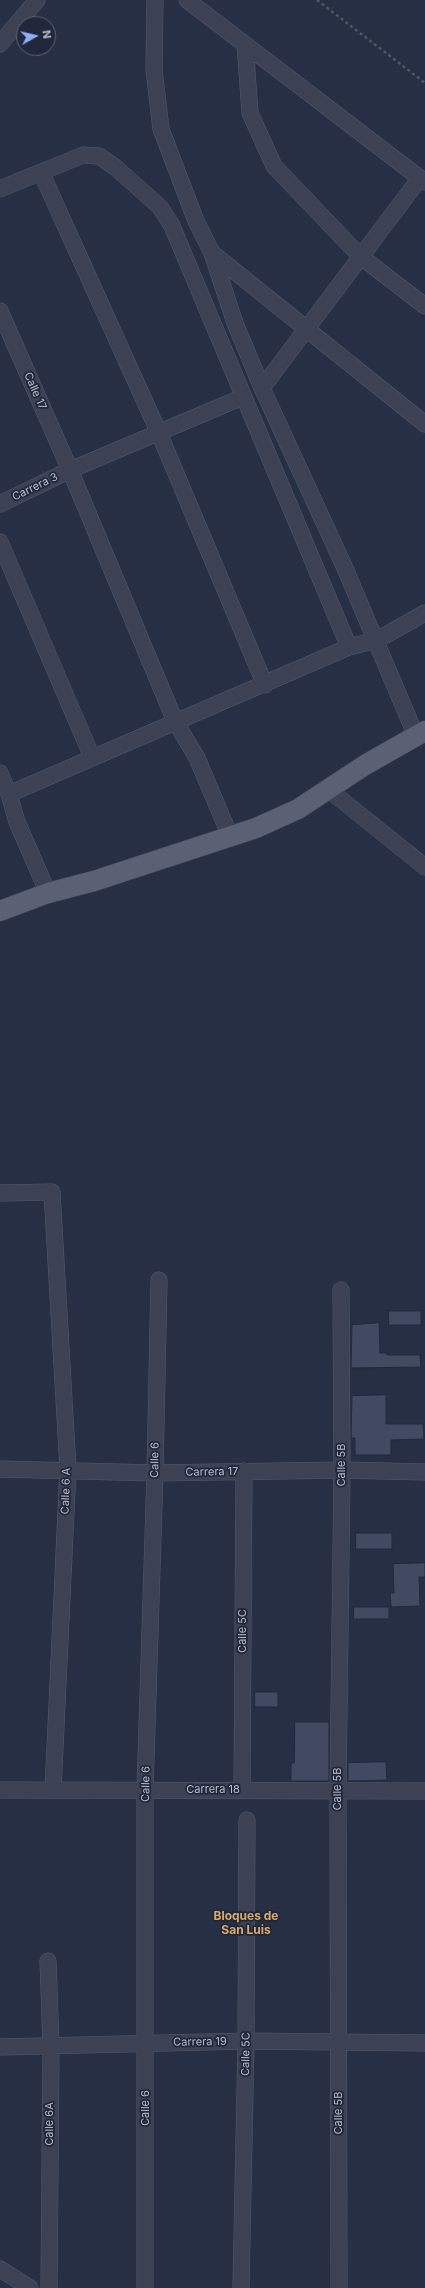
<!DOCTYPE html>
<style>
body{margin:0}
#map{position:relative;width:425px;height:2288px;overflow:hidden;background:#272f44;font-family:Inter,sans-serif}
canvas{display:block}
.north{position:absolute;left:16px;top:16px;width:40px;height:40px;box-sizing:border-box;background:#20273a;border:1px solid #5d6375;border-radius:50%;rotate:82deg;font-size:11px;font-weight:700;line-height:16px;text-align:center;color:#b9becd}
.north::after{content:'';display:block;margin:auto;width:14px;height:18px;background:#92abfa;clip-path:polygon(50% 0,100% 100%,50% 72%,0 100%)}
</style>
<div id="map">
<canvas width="425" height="2288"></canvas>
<div class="north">N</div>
</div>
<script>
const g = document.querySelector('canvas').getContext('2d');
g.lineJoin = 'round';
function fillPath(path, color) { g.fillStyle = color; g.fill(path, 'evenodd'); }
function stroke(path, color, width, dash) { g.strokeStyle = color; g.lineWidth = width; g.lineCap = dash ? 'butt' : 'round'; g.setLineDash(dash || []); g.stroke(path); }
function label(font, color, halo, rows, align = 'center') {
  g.font = font + ' Inter,sans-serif'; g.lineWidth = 3.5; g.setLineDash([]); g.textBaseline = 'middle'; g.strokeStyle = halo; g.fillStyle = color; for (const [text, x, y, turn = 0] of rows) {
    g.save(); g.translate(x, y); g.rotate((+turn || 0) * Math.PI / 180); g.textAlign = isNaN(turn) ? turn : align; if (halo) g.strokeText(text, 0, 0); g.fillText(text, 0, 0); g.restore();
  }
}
const building = new Path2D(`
 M 389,1311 L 421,1311 L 421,1325 L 389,1325 Z
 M 379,1323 L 380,1353 L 387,1353 L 387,1355 L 420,1355 L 421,1367 L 351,1368 L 352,1325 Z
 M 386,1395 L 386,1424 L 423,1424 L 424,1439 L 391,1440 L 391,1455 L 355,1455 L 355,1438 L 351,1438 L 352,1396 Z
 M 356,1533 L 392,1533 L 392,1549 L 356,1549 Z
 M 425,1563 L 425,1577 L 419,1577 L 420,1606 L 391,1607 L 390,1593 L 394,1593 L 393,1564 Z
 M 354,1607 L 389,1607 L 389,1619 L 354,1619 Z
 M 255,1692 L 278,1692 L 278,1707 L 255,1707 Z
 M 295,1722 L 329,1722 L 329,1781 L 291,1781 L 291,1763 L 294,1763 Z
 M 386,1762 L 387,1780 L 348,1781 L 348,1763 Z`);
fillPath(building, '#414a61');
stroke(building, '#22293b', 1);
const minor = new Path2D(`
 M 155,0 L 154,70 L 161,129 L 196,221 L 212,253 L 235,323 L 262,388 L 344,566 L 416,736
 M 187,0 L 425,182
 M 0,44 L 37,0
 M 245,44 L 250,113 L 274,166 L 360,256 L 425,306
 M 41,172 L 159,433 L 265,685
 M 0,189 L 83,155 L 99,156 L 115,167 L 160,207 L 172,226 L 349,647 L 377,640 L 425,613
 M 212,253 L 425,424
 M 0,311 L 70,470 L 175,721 L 197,758 L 230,836
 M 262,388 L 420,178
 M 0,504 L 70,470 L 243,397
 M 0,542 L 92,757
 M 0,773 L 9,794 L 17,822 L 48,893
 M 328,789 L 425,867
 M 9,794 L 349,647
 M 0,1193 L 52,1192 L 68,1469 L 53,1790
 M 0,1469 L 155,1473 L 342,1470 L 425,1472
 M 0,1790 L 425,1791
 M 242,1790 L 244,1471
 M 48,1961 L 51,2046 L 49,2288
 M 0,2047 L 246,2041 L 425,2043
 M 0,2269 L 30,2288
 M 145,2288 L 145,1790 L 155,1473 L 159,1280
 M 241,2288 L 246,2041 L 247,1820
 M 339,2288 L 338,1790 L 342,1470 L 341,1290`);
const major = new Path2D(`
 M 0,911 L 48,893 L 94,881 L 256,828 L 298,809 L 365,765 L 425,731`);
stroke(minor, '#545a6b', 17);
stroke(major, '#454b5d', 21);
stroke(new Path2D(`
 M 317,0 L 425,83`), '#485b61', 2.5, [3, 3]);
stroke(minor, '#3c4254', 16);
stroke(major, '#5a6174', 20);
label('11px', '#b9becd', '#20273a', [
 ["Calle 17",35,391,66],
 ["Carrera 3",35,487,-26],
 ["Calle 6",155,1460,-89],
 ["Calle 5B",342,1465,-90],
 ["Carrera 17",212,1472,-1],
 ["Calle 6 A",66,1491,-88],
 ["Calle 5C",243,1631,-90],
 ["Calle 6",146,1784,-89],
 ["Calle 5B",338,1789,-90],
 ["Carrera 18",213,1790],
 ["Carrera 19",200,2042,-1],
 ["Calle 5C",246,2054,-89],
 ["Calle 6",146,2108,-90],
 ["Calle 5B",339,2113,-90],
 ["Calle 6A",50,2124,-90]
]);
label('bold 12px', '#d8aa6a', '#20273a', [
 ["Bloques de",246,1916],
 ["San Luis",246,1930]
]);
</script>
